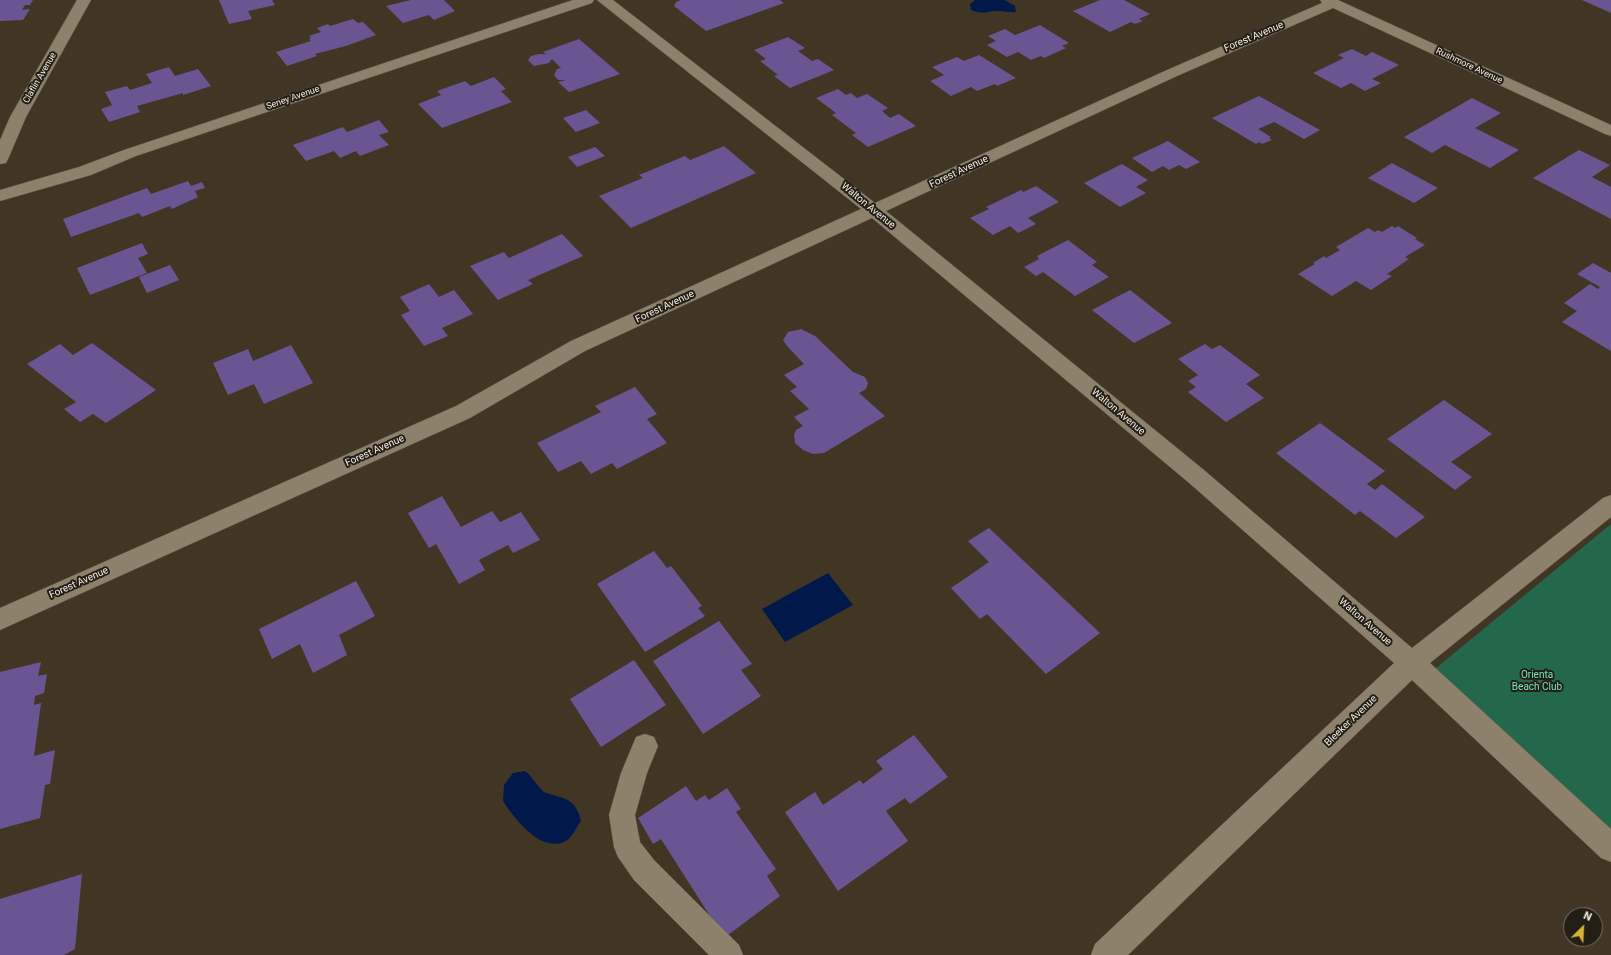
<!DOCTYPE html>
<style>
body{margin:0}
#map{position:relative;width:1611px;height:955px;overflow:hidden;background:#403623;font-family:Roboto,sans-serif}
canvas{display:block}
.north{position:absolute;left:1563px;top:907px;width:40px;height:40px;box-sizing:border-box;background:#231e15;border:1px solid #777167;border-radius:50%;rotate:24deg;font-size:11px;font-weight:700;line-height:16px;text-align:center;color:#f5eee3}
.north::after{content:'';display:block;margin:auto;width:14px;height:18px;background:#d5b534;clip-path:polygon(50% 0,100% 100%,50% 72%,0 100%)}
</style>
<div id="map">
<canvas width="1611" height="955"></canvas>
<div class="north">N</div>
</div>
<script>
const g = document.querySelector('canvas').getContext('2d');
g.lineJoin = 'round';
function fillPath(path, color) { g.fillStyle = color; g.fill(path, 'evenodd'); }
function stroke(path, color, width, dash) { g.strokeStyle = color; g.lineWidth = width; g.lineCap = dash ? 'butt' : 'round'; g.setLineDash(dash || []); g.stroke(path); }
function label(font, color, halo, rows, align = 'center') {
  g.font = font + ' Roboto,sans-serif'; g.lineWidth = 4; g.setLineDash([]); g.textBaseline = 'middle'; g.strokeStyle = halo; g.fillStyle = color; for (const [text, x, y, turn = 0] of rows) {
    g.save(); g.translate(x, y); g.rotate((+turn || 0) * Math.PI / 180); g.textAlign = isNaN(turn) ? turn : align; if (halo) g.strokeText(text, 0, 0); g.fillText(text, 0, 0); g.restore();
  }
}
fillPath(new Path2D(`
 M 1611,524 L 1611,851 L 1424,678 Z`), '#24684c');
fillPath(new Path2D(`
 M 975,0 L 1005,0 L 1015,6 L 1016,12 C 1010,13 1006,11 1000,11 C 987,10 985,16 971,10 L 970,4 Z
 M 828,573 L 853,605 L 785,642 L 762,609 Z
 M 525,771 C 533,777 536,785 544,792 C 548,794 552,794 556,796 C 572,800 577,805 581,821 C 577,826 572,838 566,841 C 541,854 515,819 503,801 L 504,785 L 513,773 Z`), '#00194a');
fillPath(new Path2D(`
 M 0,0 L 33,0 L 30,5 L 25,5 L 22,10 L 30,9 L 23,20 L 0,21 Z
 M 219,0 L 272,0 L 275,5 L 248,11 L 252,19 L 229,24 Z
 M 411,0 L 444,0 L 455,11 L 434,20 L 429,15 L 403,23 L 386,6 Z
 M 681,0 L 780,0 L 784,3 L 706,31 L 674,6 L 676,2 Z
 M 1100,0 L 1124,0 L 1150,14 L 1139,19 L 1143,21 L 1135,24 L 1131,22 L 1110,32 L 1073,11 Z
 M 1582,0 L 1611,0 L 1611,13 Z
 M 353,19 L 358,23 L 363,22 L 376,35 L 346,46 L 315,54 L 317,56 L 287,66 L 276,52 L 311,41 L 309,39 L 311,38 L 309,36 L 321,32 L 317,28 L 328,24 L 330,26 Z
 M 1040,25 L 1069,43 L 1062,46 L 1066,48 L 1044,58 L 1041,56 L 1031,60 L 1018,52 L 1007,57 L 987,45 L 996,41 L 988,36 L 1005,29 L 1015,35 Z
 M 788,37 L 805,48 L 798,51 L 812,61 L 818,59 L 834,70 L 790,88 L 774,76 L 778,75 L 760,61 L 766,59 L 754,50 Z
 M 579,39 L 620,74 L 569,92 L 558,82 L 566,80 L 558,80 L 554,75 L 557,69 L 561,68 L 552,59 L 549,63 L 534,66 L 528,60 L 531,56 L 539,54 L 546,54 L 543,52 Z
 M 1352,49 L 1366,56 L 1372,52 L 1399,65 L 1372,79 L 1381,83 L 1365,91 L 1351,83 L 1341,88 L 1313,73 L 1344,58 L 1338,55 Z
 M 979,55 L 1016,78 L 997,86 L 995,84 L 977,91 L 971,87 L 951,96 L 930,81 L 944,75 L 932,67 L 957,57 L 964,61 Z
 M 169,67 L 175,76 L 198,69 L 211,86 L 183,95 L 183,93 L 137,106 L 140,112 L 109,122 L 101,109 L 112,105 L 105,92 L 127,86 L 130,90 L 152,83 L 146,74 Z
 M 494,77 L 506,89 L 501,91 L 512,102 L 442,128 L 418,104 L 441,95 L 437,91 L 465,81 L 471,86 Z
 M 838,89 L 846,95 L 851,93 L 857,98 L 867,94 L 888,108 L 882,111 L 890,118 L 899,114 L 916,126 L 868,147 L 852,135 L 856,133 L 832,115 L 836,113 L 816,98 Z
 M 1259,96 L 1320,130 L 1304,139 L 1274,122 L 1258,129 L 1271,137 L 1269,138 L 1272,140 L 1262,144 L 1259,142 L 1256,144 L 1212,118 Z
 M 1472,98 L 1501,113 L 1475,128 L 1519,150 L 1490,168 L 1445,145 L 1432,153 L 1404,137 Z
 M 586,110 L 600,123 L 576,132 L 563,118 Z
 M 379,120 L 389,132 L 379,135 L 389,145 L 360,156 L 356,151 L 340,158 L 334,151 L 306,161 L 293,145 L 343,127 L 347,132 Z
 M 1168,141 L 1200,162 L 1186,169 L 1179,165 L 1169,170 L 1163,166 L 1152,172 L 1132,158 Z
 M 724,146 L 756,173 L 631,228 L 599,196 L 643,178 L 639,175 L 685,156 L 690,160 Z
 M 595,147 L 605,156 L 577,167 L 568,157 Z
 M 1579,150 L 1610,165 L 1592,177 L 1611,187 L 1611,219 L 1533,178 Z
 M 1392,163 L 1438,188 L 1414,203 L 1368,178 Z
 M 1122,164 L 1148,180 L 1136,187 L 1146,193 L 1120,207 L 1084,183 Z
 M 188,181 L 191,186 L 202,182 L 205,188 L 195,191 L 198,197 L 172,209 L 170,206 L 142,217 L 139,213 L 71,237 L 63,219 L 147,188 L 151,194 Z
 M 1036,186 L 1059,202 L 1028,218 L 1036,224 L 1018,233 L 1010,226 L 993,235 L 970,218 L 989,209 L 986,207 L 1021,190 L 1023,192 Z
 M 1392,226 L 1395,228 L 1398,226 L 1417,238 L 1415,239 L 1425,245 L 1405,257 L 1409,259 L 1387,274 L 1392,276 L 1371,290 L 1356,281 L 1332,296 L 1298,274 L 1315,264 L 1313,263 L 1324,256 L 1326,258 L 1340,250 L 1336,247 L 1368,228 L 1375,232 L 1378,230 L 1382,232 Z
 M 562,234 L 583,256 L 528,280 L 533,284 L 498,300 L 470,266 L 504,252 L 509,258 Z
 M 1068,240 L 1097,262 L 1092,265 L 1109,277 L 1075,296 L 1043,272 L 1036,276 L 1024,267 L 1039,259 L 1037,256 Z
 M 142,243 L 148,254 L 138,258 L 147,273 L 90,295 L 77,268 Z
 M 1593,263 L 1611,273 L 1611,351 L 1562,322 L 1577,311 L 1564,303 L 1590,284 L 1598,289 L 1600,287 L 1577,274 Z
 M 170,265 L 179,280 L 147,293 L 139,277 Z
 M 429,284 L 439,297 L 454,290 L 473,314 L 442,328 L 448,336 L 424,346 L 401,315 L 410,311 L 400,297 Z
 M 1130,290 L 1172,323 L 1134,343 L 1092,310 Z
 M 801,329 L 815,336 L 853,372 L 865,377 L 868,383 L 866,389 L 859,393 L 885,416 L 824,453 L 813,454 L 803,450 L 795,443 L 794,435 L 796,430 L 803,426 L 794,417 L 809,409 L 790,391 L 797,387 L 784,375 L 804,364 L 787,346 L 783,340 L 788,332 Z
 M 92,343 L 156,390 L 106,423 L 93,414 L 80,422 L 64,409 L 76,402 L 27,364 L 60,344 L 73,355 Z
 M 1205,344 L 1212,349 L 1220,345 L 1260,375 L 1246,384 L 1264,398 L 1226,422 L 1188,392 L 1196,387 L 1188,381 L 1198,375 L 1178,359 Z
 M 291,345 L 313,383 L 264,404 L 254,384 L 228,395 L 213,363 L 248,349 L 253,361 Z
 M 635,387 L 657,414 L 647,419 L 667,443 L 617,469 L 612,463 L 591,474 L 581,461 L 558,472 L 537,443 L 601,412 L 595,406 Z
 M 1444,400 L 1492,434 L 1451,462 L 1472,477 L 1455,490 L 1387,439 Z
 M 1320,423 L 1385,471 L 1367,484 L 1375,490 L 1382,484 L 1425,517 L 1396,538 L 1360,511 L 1355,515 L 1276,453 Z
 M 442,496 L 461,527 L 492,511 L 500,522 L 521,512 L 540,540 L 513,553 L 508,545 L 479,560 L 485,570 L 459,584 L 436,544 L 429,548 L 408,513 Z
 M 989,528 L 1100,633 L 1046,674 L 987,614 L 980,619 L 951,588 L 989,562 L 968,541 Z
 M 654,551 L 667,568 L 671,566 L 702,606 L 698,608 L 705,616 L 645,652 L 597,584 Z
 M 356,581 L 375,616 L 339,635 L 347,655 L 313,673 L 300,644 L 272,659 L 259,629 Z
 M 719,621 L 752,664 L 741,670 L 761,696 L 703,734 L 653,661 Z
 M 634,660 L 666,705 L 601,747 L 570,699 Z
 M 41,662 L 38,676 L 47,674 L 44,693 L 35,696 L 34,705 L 41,703 L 34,756 L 55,750 L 50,784 L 45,785 L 40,818 L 0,829 L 0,672 Z
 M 914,735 L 948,777 L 910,804 L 905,798 L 886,811 L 908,841 L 838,891 L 785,812 L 815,792 L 823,805 L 860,780 L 863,784 L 883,769 L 876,761 Z
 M 686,786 L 696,801 L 705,795 L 709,800 L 727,788 L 741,809 L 736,812 L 776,869 L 767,876 L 780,896 L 724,938 L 661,839 L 653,844 L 638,818 Z
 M 82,874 L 75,949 L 64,955 L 0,955 L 0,899 Z`), '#6a5593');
const lane = new Path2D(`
 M 645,734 L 654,737 L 658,746 L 647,773 L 635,815 L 640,842 L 654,860 L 739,945 L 743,955 L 709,955 L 634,880 L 618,857 L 614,847 L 609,815 L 621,773 L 636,737 Z`);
const street = new Path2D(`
 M 77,0 L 91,0 L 26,117 L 8,159 L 6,163 L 0,164 L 0,140 L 10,117 Z
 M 573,0 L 594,0 L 592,3 L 136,156 L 91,175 L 0,201 L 0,190 L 79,167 L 124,150 Z
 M 597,0 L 613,0 L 875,203 L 1167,70 L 1322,3 L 1320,0 L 1338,0 L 1611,125 L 1611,136 L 1605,134 L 1333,8 L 1177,76 L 886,211 L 1204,470 L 1412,648 L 1603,498 L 1611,495 L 1611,517 L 1430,663 L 1611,829 L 1611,862 L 1601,858 L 1412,680 L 1128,955 L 1091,955 L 1095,944 L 1394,663 L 1188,482 L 872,218 L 585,351 L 470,418 L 0,630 L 0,608 L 456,406 L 571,341 L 861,209 Z`);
stroke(lane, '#5d5342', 1);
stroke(street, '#5d5342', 1);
fillPath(lane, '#8d816b');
fillPath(street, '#8d816b');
label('9px', '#f5eee3', '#231e15', [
 ["Rushmore Avenue",1469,66,25],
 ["Claflin Avenue",40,78,-60],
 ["Seney Avenue",293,98,-19]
]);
label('10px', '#f5eee3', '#231e15', [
 ["Forest Avenue",1254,37,-23],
 ["Forest Avenue",959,172,-25],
 ["Walton Avenue",868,206,39],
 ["Forest Avenue",665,307,-25],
 ["Walton Avenue",1118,412,40],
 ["Forest Avenue",375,451,-24],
 ["Forest Avenue",79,583,-24],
 ["Walton Avenue",1365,622,41],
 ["Bleeker Avenue",1351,721,-44]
]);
label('10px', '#78eab6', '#231e15', [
 ["Orienta",1537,675],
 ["Beach Club",1537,687]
]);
</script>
